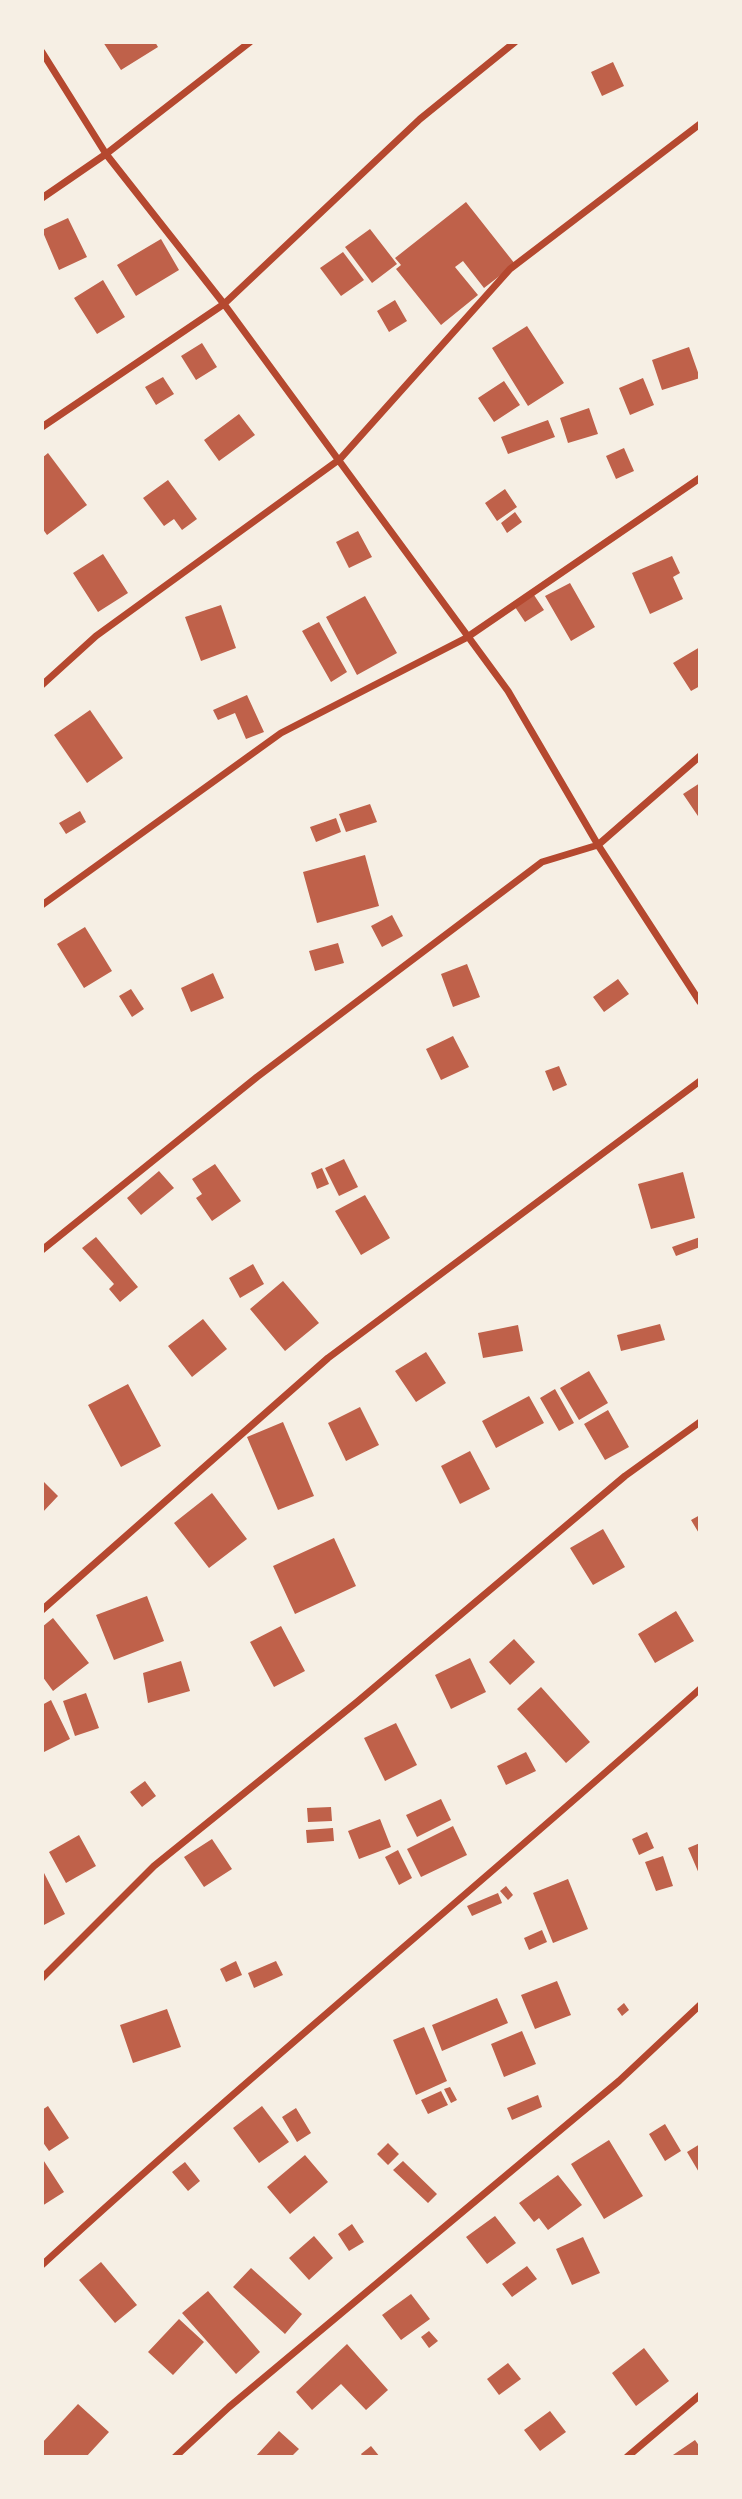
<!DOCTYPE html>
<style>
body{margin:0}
#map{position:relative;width:742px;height:2499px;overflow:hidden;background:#f6efe4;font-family:"PT Sans",sans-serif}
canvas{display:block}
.frame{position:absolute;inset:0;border:44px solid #f6efe4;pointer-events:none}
</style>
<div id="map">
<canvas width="742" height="2499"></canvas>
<div class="frame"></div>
</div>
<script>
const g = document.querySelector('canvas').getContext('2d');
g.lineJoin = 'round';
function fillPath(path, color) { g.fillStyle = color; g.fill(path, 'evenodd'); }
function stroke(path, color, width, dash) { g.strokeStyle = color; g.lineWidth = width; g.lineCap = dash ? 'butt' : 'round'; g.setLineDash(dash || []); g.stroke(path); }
fillPath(new Path2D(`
 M 103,42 L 155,42 L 158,47 L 121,70 Z
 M 613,62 L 624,86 L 602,96 L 591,72 Z
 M 466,202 L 515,264 L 484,288 L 463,261 L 455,267 L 478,295 L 441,325 L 396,269 L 401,265 L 395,258 Z
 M 68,218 L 87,257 L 59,270 L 42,230 Z
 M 370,229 L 397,264 L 372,283 L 345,247 Z
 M 161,239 L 179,270 L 136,296 L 117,265 Z
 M 343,252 L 364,280 L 341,296 L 320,268 Z
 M 103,280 L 125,317 L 97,334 L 74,298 Z
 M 395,300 L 407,321 L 389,332 L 377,311 Z
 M 527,326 L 564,383 L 528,406 L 492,348 Z
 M 202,343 L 217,367 L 196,380 L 181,356 Z
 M 689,347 L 700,378 L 662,390 L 652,360 Z
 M 163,377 L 174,394 L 156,405 L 145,387 Z
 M 643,378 L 654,405 L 630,415 L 619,388 Z
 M 504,381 L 520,405 L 494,422 L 478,398 Z
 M 589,408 L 598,434 L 568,443 L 560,418 Z
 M 239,414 L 255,435 L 219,461 L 204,440 Z
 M 548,420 L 555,437 L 508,454 L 501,437 Z
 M 624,448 L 634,471 L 616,479 L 606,456 Z
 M 48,453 L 87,505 L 47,535 L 42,528 L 42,458 Z
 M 168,480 L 197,519 L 182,530 L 174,519 L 164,526 L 143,498 Z
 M 505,489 L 517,507 L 497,521 L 485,503 Z
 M 515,512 L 522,522 L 507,533 L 501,523 Z
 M 358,531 L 372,557 L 349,568 L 336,542 Z
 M 103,554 L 128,593 L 98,612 L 73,573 Z
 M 672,556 L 680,573 L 673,577 L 683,599 L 650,614 L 632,573 Z
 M 570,583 L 595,627 L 571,641 L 545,596 Z
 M 534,595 L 544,610 L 525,622 L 515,607 Z
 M 365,596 L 397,653 L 357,675 L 326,617 Z
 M 221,605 L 236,648 L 201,661 L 185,617 Z
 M 319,622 L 347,672 L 331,682 L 302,631 Z
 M 700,647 L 700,686 L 691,691 L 673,663 Z
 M 247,695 L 264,732 L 246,739 L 235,713 L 218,720 L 213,710 Z
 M 90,710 L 123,758 L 87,783 L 54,735 Z
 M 700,783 L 700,819 L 683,794 Z
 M 370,804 L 377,822 L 346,832 L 339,814 Z
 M 80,811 L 86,822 L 66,834 L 59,823 Z
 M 336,818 L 341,832 L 316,842 L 310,827 Z
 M 365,855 L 379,906 L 317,923 L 303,872 Z
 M 392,915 L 403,936 L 382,947 L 371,926 Z
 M 85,927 L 112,971 L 84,988 L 57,944 Z
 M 338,943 L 344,963 L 315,971 L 309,951 Z
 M 467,964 L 480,997 L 453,1007 L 441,974 Z
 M 213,973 L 224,998 L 191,1012 L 181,988 Z
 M 618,979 L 629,994 L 604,1012 L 593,997 Z
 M 131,989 L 144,1009 L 132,1017 L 119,996 Z
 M 453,1036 L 469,1067 L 441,1080 L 426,1049 Z
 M 559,1066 L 567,1085 L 553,1091 L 545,1071 Z
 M 344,1159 L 358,1187 L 339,1196 L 325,1168 Z
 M 215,1164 L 241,1201 L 212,1221 L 196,1198 L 202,1194 L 192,1179 Z
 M 322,1168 L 329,1184 L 317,1189 L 311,1173 Z
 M 159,1171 L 174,1188 L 141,1215 L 127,1198 Z
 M 683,1172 L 695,1218 L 651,1229 L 638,1184 Z
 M 365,1195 L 390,1238 L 361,1255 L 335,1211 Z
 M 96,1237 L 138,1287 L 120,1302 L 109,1289 L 114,1284 L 82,1248 Z
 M 700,1237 L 700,1247 L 676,1256 L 672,1247 Z
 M 253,1264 L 264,1284 L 240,1298 L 229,1278 Z
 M 283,1281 L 319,1323 L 285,1351 L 250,1309 Z
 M 203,1319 L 227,1349 L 192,1377 L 168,1346 Z
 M 660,1324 L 665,1340 L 621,1351 L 617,1335 Z
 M 518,1325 L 523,1351 L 483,1358 L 478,1333 Z
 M 426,1352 L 446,1383 L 416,1402 L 395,1371 Z
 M 589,1371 L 608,1403 L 579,1420 L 560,1388 Z
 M 128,1384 L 161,1446 L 121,1467 L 88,1405 Z
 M 555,1389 L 574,1423 L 559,1431 L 540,1398 Z
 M 529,1396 L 544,1423 L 496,1448 L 482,1421 Z
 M 360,1407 L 379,1445 L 346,1461 L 328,1423 Z
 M 608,1410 L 629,1447 L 605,1460 L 584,1424 Z
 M 283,1422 L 314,1496 L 278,1510 L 247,1437 Z
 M 470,1451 L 490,1489 L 460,1504 L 441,1466 Z
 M 42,1480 L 58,1496 L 42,1513 Z
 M 212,1493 L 247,1539 L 209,1568 L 174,1523 Z
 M 700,1515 L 700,1535 L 691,1520 Z
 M 603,1529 L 625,1567 L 593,1585 L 570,1548 Z
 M 334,1538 L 356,1586 L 295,1614 L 273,1566 Z
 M 147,1596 L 164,1641 L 114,1660 L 96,1615 Z
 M 676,1611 L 694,1641 L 655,1663 L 638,1634 Z
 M 53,1618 L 89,1663 L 53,1691 L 42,1676 L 42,1627 Z
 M 281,1626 L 305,1671 L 274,1687 L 250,1642 Z
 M 514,1639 L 535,1662 L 510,1685 L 489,1662 Z
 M 470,1658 L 486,1692 L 451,1709 L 435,1675 Z
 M 181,1661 L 190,1691 L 148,1703 L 143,1673 Z
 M 541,1687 L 590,1742 L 566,1763 L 517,1709 Z
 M 86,1693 L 99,1728 L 75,1736 L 63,1701 Z
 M 51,1700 L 70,1739 L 42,1753 L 42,1705 Z
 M 396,1723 L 417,1765 L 385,1781 L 364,1738 Z
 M 526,1752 L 536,1771 L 506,1785 L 497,1766 Z
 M 145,1781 L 156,1796 L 142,1807 L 130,1792 Z
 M 441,1799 L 451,1820 L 417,1837 L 406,1815 Z
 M 331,1807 L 332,1821 L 308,1822 L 307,1808 Z
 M 380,1819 L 391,1847 L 359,1859 L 348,1831 Z
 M 453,1826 L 467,1855 L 421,1877 L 407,1849 Z
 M 333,1828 L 334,1841 L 307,1843 L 306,1830 Z
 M 647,1832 L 654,1848 L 639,1855 L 632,1839 Z
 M 79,1835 L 96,1866 L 66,1883 L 49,1852 Z
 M 212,1839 L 232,1869 L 204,1887 L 184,1857 Z
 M 700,1843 L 700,1876 L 688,1848 Z
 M 398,1850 L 412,1878 L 399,1885 L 385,1857 Z
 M 663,1856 L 673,1886 L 656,1891 L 645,1862 Z
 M 42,1869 L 65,1914 L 42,1926 Z
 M 568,1879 L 588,1929 L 553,1943 L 533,1893 Z
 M 506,1886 L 513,1895 L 508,1900 L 500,1891 Z
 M 498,1893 L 502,1903 L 472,1916 L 467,1906 Z
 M 542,1930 L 547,1942 L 529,1950 L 524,1938 Z
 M 236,1961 L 242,1975 L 226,1982 L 220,1969 Z
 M 276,1961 L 283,1975 L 254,1988 L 248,1973 Z
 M 557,1981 L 571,2015 L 535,2029 L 521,1995 Z
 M 497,1998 L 508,2023 L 442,2051 L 432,2025 Z
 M 624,2003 L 629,2010 L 622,2016 L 617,2009 Z
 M 167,2009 L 181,2047 L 133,2063 L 120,2025 Z
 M 424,2027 L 447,2081 L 416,2095 L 393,2040 Z
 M 522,2031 L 536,2064 L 504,2077 L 491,2044 Z
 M 450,2087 L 457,2100 L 451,2103 L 444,2089 Z
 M 441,2091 L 448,2105 L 428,2114 L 421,2100 Z
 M 538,2095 L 542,2107 L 512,2120 L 507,2108 Z
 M 48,2106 L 69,2138 L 49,2151 L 42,2141 L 42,2110 Z
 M 262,2106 L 289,2142 L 259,2163 L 233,2128 Z
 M 296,2108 L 311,2133 L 297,2142 L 282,2117 Z
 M 665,2124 L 681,2151 L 665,2161 L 649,2134 Z
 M 609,2140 L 643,2196 L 604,2219 L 571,2164 Z
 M 388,2143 L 399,2154 L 388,2165 L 377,2154 Z
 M 700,2144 L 700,2174 L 687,2152 Z
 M 305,2155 L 328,2182 L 290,2214 L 267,2187 Z
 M 42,2158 L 64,2192 L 42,2206 Z
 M 403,2161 L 437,2194 L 428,2203 L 393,2170 Z
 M 185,2162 L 200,2181 L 188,2191 L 172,2172 Z
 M 558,2175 L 582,2205 L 548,2230 L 539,2218 L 534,2222 L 519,2203 Z
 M 495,2216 L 516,2243 L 487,2264 L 466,2237 Z
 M 352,2224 L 364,2242 L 349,2251 L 338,2234 Z
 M 314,2236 L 333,2258 L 309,2280 L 289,2258 Z
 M 583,2237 L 600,2273 L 572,2285 L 556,2249 Z
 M 101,2262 L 137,2305 L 115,2323 L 79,2280 Z
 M 527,2266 L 537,2279 L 512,2297 L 502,2284 Z
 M 251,2268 L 302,2314 L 285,2334 L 233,2287 Z
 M 208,2291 L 260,2352 L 236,2374 L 182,2313 Z
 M 411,2294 L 430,2319 L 401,2340 L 382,2315 Z
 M 179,2319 L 204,2342 L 173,2375 L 148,2352 Z
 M 429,2331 L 438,2341 L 429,2348 L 421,2337 Z
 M 347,2344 L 388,2390 L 366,2410 L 341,2384 L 312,2410 L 296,2392 Z
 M 644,2348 L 669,2381 L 636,2406 L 612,2373 Z
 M 508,2363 L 521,2379 L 499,2395 L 487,2379 Z
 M 78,2404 L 109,2432 L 86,2457 L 42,2457 L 42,2443 Z
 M 550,2411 L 566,2432 L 540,2451 L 524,2430 Z
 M 279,2431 L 299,2449 L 291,2457 L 255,2457 Z
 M 695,2440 L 700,2447 L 700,2457 L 670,2457 Z
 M 371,2446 L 380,2457 L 363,2457 L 361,2454 Z`), '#bf614a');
stroke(new Path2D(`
 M 42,52 L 106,154 L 224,304 L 508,691 L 598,845 L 700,1002
 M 42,198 L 106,154 L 250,42
 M 42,427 L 224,304 L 420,119 L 515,42
 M 42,685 L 96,636 L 340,459 L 510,269 L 700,124
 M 42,905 L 281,733 L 466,638 L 700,478
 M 42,1250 L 257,1077 L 542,862 L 598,845 L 700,756
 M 42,1610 L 328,1358 L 700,1081
 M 42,1978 L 154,1866 L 357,1702 L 625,1476 L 700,1422
 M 42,2265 C 257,2068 483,1883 700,1689
 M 175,2457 L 229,2407 L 619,2081 L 700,2005
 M 627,2457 L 700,2395`), '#b5482f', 7);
</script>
